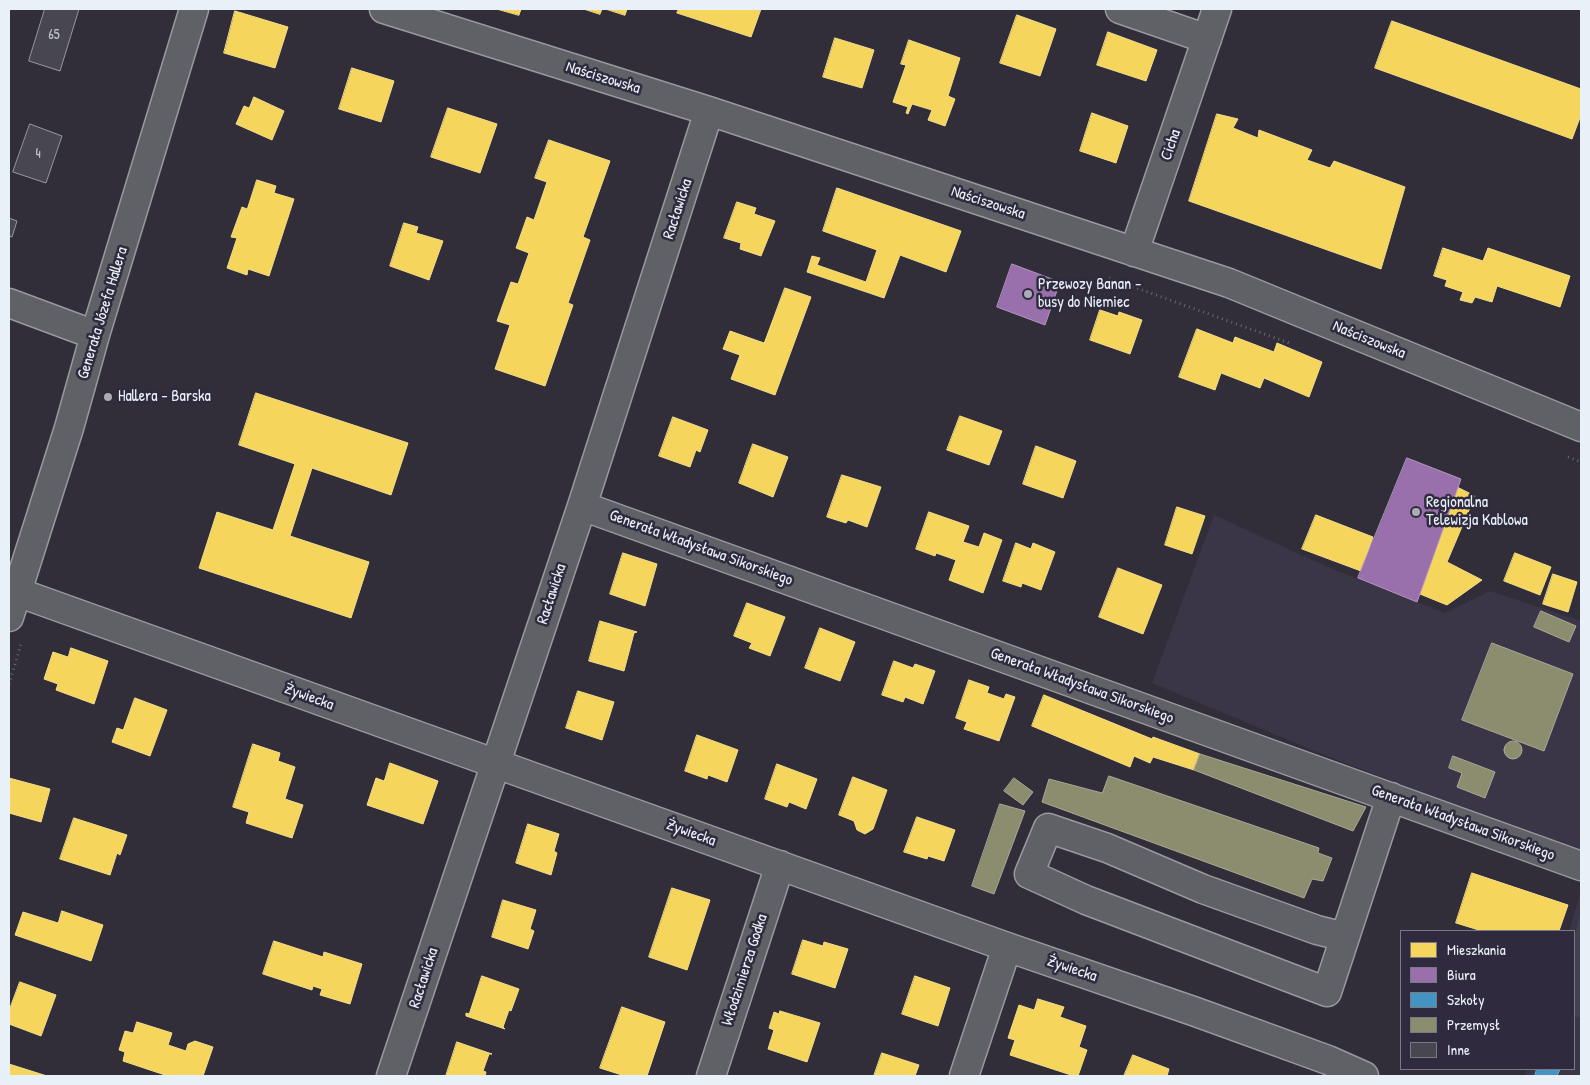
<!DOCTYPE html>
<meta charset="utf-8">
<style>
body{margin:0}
#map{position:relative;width:1590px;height:1085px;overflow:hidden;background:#312e39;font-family:"Patrick Hand",sans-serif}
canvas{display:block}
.frame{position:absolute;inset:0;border:10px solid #e8f1f8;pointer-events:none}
.legend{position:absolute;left:1400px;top:930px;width:175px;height:140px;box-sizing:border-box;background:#2f2a3d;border:1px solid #797a88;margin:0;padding:6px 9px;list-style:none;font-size:15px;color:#e8f1f8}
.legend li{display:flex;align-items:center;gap:10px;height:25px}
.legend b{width:25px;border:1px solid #797a88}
</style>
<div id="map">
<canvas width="1590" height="1085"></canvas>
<div class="frame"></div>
<ul class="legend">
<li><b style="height:14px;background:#f6d55c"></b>Mieszkania</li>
<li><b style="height:14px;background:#9970ab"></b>Biura</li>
<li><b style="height:14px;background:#4393c3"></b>Szkoły</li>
<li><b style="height:14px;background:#8c8c6e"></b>Przemysł</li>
<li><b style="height:14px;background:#48464e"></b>Inne</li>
</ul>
</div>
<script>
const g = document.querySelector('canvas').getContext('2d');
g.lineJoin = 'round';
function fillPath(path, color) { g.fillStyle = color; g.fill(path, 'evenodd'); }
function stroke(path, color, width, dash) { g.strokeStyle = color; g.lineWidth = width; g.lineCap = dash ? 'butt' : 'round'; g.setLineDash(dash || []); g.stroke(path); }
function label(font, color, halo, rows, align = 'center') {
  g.font = font + ' "Patrick Hand",sans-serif'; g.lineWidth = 5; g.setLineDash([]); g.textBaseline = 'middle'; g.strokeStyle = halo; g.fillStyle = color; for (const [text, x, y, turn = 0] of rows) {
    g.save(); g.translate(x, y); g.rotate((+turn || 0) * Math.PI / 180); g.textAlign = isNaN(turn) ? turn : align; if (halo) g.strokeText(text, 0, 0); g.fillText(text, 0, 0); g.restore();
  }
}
fillPath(new Path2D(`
 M 1214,515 L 1330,568 L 1445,613 L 1490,591 L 1581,621 L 1581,854 L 1324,755 L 1152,683 Z
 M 1581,891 L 1581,1076 L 1525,1076 L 1527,1069 L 1574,1069 L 1574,931 L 1569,931 Z`), '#3a3647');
fillPath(new Path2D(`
 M 1581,910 L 1581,1018 L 1574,1016 L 1574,940 Z`), '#434151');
const homes = new Path2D(`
 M 497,9 L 521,9 L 519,15 Z
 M 584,9 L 602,9 L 600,14 Z
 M 606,9 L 627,9 L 625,15 Z
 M 679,9 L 761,9 L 751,37 L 677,13 Z
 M 235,11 L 288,27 L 275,68 L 224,53 Z
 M 1017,15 L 1056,29 L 1040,76 L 1000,63 Z
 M 1392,21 L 1581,89 L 1581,115 L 1572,139 L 1375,68 Z
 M 1108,32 L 1157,50 L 1146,81 L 1097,65 Z
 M 835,38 L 874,50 L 862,88 L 823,77 Z
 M 909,40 L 960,58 L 948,96 L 955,99 L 945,126 L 928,120 L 932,110 L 912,104 L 908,114 L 906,113 L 908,107 L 893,102 L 906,65 L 901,64 Z
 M 352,68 L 394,81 L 381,122 L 339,109 Z
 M 254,97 L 284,111 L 272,140 L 236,124 L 244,106 L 249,108 Z
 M 448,108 L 497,124 L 480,173 L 431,157 Z
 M 1092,113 L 1128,126 L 1116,163 L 1080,151 Z
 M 1217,114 L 1238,119 L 1233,128 L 1258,138 L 1259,130 L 1312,150 L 1307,160 L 1330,168 L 1334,161 L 1405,187 L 1381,269 L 1189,201 Z
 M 549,140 L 610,161 L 583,237 L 590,240 L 568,303 L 573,305 L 545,386 L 495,369 L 510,325 L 497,321 L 511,282 L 518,284 L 529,253 L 516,248 L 527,217 L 534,220 L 547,182 L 535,178 Z
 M 257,180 L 276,186 L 274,193 L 294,199 L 269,276 L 248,269 L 247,275 L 227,268 L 237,238 L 231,237 L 242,207 L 247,209 Z
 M 837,188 L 961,231 L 946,272 L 900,255 L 884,298 L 807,272 L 812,256 L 820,258 L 817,265 L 866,282 L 877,250 L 823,231 Z
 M 737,202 L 756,208 L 754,214 L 775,221 L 761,256 L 740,249 L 741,243 L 724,238 Z
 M 404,223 L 418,227 L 416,233 L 443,241 L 429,280 L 390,266 Z
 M 1443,248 L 1483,261 L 1488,248 L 1570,276 L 1560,307 L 1497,286 L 1492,302 L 1475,297 L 1472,303 L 1460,300 L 1463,292 L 1445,286 L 1447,280 L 1434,276 Z
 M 785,288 L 811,297 L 775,395 L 731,379 L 740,355 L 723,349 L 730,331 L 764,343 Z
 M 1100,310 L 1118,316 L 1119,312 L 1142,320 L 1130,354 L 1090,340 Z
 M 1197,329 L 1233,343 L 1235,337 L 1274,352 L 1277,343 L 1322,362 L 1309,397 L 1264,378 L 1260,388 L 1221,373 L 1215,390 L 1179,377 Z
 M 256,393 L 408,443 L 391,495 L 312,468 L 290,536 L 369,562 L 351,618 L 199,568 L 217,512 L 273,530 L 295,464 L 239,445 Z
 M 960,416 L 1002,431 L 989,465 L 947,450 Z
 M 673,417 L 708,430 L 700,452 L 696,450 L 690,467 L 659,456 Z
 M 753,444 L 788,457 L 773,497 L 739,483 Z
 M 1036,446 L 1076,461 L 1063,498 L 1023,484 Z
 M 842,475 L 881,487 L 867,527 L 848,520 L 846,523 L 827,517 Z
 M 1457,487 L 1475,496 L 1447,562 L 1482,580 L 1447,605 L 1420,594 Z
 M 1177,507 L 1205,516 L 1192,554 L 1165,545 Z
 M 929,512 L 969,526 L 963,542 L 979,547 L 984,533 L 1002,540 L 983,593 L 949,580 L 956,560 L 936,553 L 935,556 L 916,549 Z
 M 1316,515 L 1373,537 L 1361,571 L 1302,549 Z
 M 1016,543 L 1031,549 L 1033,543 L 1055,552 L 1041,590 L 1022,583 L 1021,587 L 1003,581 Z
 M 623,553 L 657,564 L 645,606 L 610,594 Z
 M 1515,553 L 1551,567 L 1540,595 L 1504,581 Z
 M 1118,568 L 1162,585 L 1143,634 L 1099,617 Z
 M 1553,574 L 1577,582 L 1568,612 L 1543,604 Z
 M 747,603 L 785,617 L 770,656 L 749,648 L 752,643 L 734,636 Z
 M 600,621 L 637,632 L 634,633 L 624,671 L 589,661 Z
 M 820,628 L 855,642 L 840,681 L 805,668 Z
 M 71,648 L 108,661 L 94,704 L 56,690 L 58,684 L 44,679 L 53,652 L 68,657 Z
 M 894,661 L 913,668 L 915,664 L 935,671 L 923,704 L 905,697 L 903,702 L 882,695 Z
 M 969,680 L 989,687 L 987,693 L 1004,699 L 1006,694 L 1015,697 L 999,741 L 964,729 L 967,722 L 956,718 Z
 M 578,691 L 614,702 L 602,740 L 566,728 Z
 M 1044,695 L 1152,739 L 1153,737 L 1200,754 L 1194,770 L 1153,757 L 1150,763 L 1134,756 L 1130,767 L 1032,726 Z
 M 135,698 L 167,710 L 150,756 L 112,742 L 117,728 L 123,730 Z
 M 697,735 L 738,750 L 727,782 L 708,775 L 707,779 L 685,771 Z
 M 253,744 L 280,753 L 278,761 L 295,767 L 285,799 L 303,805 L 292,838 L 246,823 L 249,812 L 233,807 Z
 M 390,763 L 438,781 L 423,824 L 367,805 L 376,778 L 384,781 Z
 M 777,764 L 817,779 L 806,809 L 789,802 L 787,807 L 765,799 Z
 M 853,777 L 887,790 L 873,829 L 865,834 L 857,830 L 854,821 L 839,815 Z
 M 9,778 L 50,789 L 41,822 L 9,813 Z
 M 917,817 L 955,830 L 944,861 L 928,856 L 927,859 L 904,852 Z
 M 74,818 L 127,835 L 120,855 L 117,853 L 110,875 L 60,859 Z
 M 528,824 L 559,834 L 554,851 L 557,853 L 551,875 L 516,863 Z
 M 1472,873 L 1568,905 L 1559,931 L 1482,931 L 1456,923 Z
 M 672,888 L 710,900 L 687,970 L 649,957 Z
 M 503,900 L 536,910 L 530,929 L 534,931 L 528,949 L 492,937 Z
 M 62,911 L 103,925 L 91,961 L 15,935 L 23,912 L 58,923 Z
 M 803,940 L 823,946 L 824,942 L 848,949 L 835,988 L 792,974 Z
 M 274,941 L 323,957 L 324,952 L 362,964 L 350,1004 L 320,995 L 322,989 L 313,986 L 312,990 L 263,974 Z
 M 482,976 L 519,989 L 511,1011 L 509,1010 L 503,1027 L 505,1029 L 466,1016 L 466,1013 L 469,1014 Z
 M 915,976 L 950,988 L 938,1026 L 902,1014 Z
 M 20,982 L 56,995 L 41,1036 L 9,1024 L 9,1011 Z
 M 1038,999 L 1064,1007 L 1060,1017 L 1086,1026 L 1079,1047 L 1087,1050 L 1078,1076 L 1074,1076 L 1010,1055 L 1015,1040 L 1008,1038 L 1019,1005 L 1034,1010 Z
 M 622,1007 L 665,1022 L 647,1076 L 625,1076 L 600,1068 Z
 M 780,1011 L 820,1023 L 807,1062 L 768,1049 L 774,1030 L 769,1028 L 774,1012 L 779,1014 Z
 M 137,1022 L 172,1033 L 168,1045 L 186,1051 L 188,1044 L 195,1041 L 213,1047 L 203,1076 L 168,1076 L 123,1061 L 125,1052 L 119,1050 L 125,1031 L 133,1033 Z
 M 457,1042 L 492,1054 L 489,1054 L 483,1071 L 486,1072 L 485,1076 L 446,1076 Z
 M 882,1053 L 919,1065 L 915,1076 L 874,1076 Z
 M 1133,1055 L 1169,1069 L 1167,1076 L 1124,1076 Z
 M 9,1064 L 47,1076 L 9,1076 Z`);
fillPath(homes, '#f6d55c');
stroke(homes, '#f2dd8b', 1);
const offices = new Path2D(`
 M 1012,264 L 1060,282 L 1045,325 L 997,307 Z
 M 1407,458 L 1461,479 L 1417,602 L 1358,578 Z`);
fillPath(offices, '#9970ab');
stroke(offices, '#b197c2', 1);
const schools = new Path2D(`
 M 1537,1069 L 1560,1069 L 1557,1076 L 1535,1076 Z`);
fillPath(schools, '#4393c3');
stroke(schools, '#74afd3', 1);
const industry = new Path2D(`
 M 1541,611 L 1576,626 L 1569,642 L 1534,627 Z
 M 1492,643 L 1573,674 L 1544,751 L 1462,720 Z
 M1504 750a9 9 0 1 1 18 0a9 9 0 1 1-18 0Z
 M 1200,754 L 1366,807 L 1353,831 L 1194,770 Z
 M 1453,756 L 1495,772 L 1485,798 L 1457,787 L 1462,773 L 1449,768 Z
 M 1109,776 L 1319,848 L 1318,853 L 1332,858 L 1323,881 L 1312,879 L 1304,898 L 1042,802 L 1049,779 L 1102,793 Z
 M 1014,778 L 1033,792 L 1023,805 L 1004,791 Z
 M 1000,804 L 1025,811 L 994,894 L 972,886 Z`);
fillPath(industry, '#8c8c6e');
stroke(industry, '#a8aa97', 1);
const building = new Path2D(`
 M 45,9 L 79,9 L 60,71 L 29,61 Z
 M 30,124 L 62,136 L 46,183 L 13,172 Z
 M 9,218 L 17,221 L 12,237 L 9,236 Z`);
fillPath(building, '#48464e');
stroke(building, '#98999f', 1);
const minor = new Path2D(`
 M 384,9 L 709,111 L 1229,283 L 1581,427
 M 1120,9 L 1207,39
 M 1134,252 L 1217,9
 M 9,303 L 95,335
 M 582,506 L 1581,866
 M 17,592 L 1007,947 L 1196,1012 L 1328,1060 L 1364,1076
 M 9,617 L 69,428 L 95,335 L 194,9
 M 1345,937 L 1317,930 L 1203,889 L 1107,848 L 1048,828 L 1029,874 L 1086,900 L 1327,992 L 1391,797
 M 391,1076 L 582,506 L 709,111
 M 711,1076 L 780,865
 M 964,1076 L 1007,947`);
stroke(minor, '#98999f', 31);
stroke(new Path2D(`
 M 1109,278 L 1292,344
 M 1568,457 L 1581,462
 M 9,684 L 21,644`), '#68686f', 3, [1, 4]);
stroke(minor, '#606067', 28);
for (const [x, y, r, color] of [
 [1028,294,5,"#a8adb5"],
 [108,397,5,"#a8adb5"],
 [1416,512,5,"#a8adb5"]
]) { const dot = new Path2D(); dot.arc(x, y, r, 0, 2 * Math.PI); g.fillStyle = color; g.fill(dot); stroke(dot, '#2f2a3d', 2); }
label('14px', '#c0c6ce', null, [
 ["65",54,35],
 ["4",38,154]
]);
label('16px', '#e8f1f8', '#2f2a3d', [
 ["Naściszowska",603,78,17],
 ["Cicha",1171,145,-71],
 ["Naściszowska",988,203,18],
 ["Racławicka",678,209,-72],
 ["Generała Józefa Hallera",103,313,-73],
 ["Naściszowska",1369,340,22],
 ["Generała Władysława Sikorskiego",701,548,20],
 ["Racławicka",552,594,-72],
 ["Generała Władysława Sikorskiego",1082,686,20],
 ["Żywiecka",309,697,20],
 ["Generała Władysława Sikorskiego",1463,823,20],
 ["Żywiecka",691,833,20],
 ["Żywiecka",1072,969,19],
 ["Włodzimierza Godka",745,970,-72],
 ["Racławicka",424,978,-72]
]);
label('16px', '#e8f1f8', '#2f2a3d', [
 ["Przewozy Banan -",1038,285],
 ["busy do Niemiec",1038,303],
 ["Hallera - Barska",118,397],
 ["Regionalna",1426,503],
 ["Telewizja Kablowa",1426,521]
], 'left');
</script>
